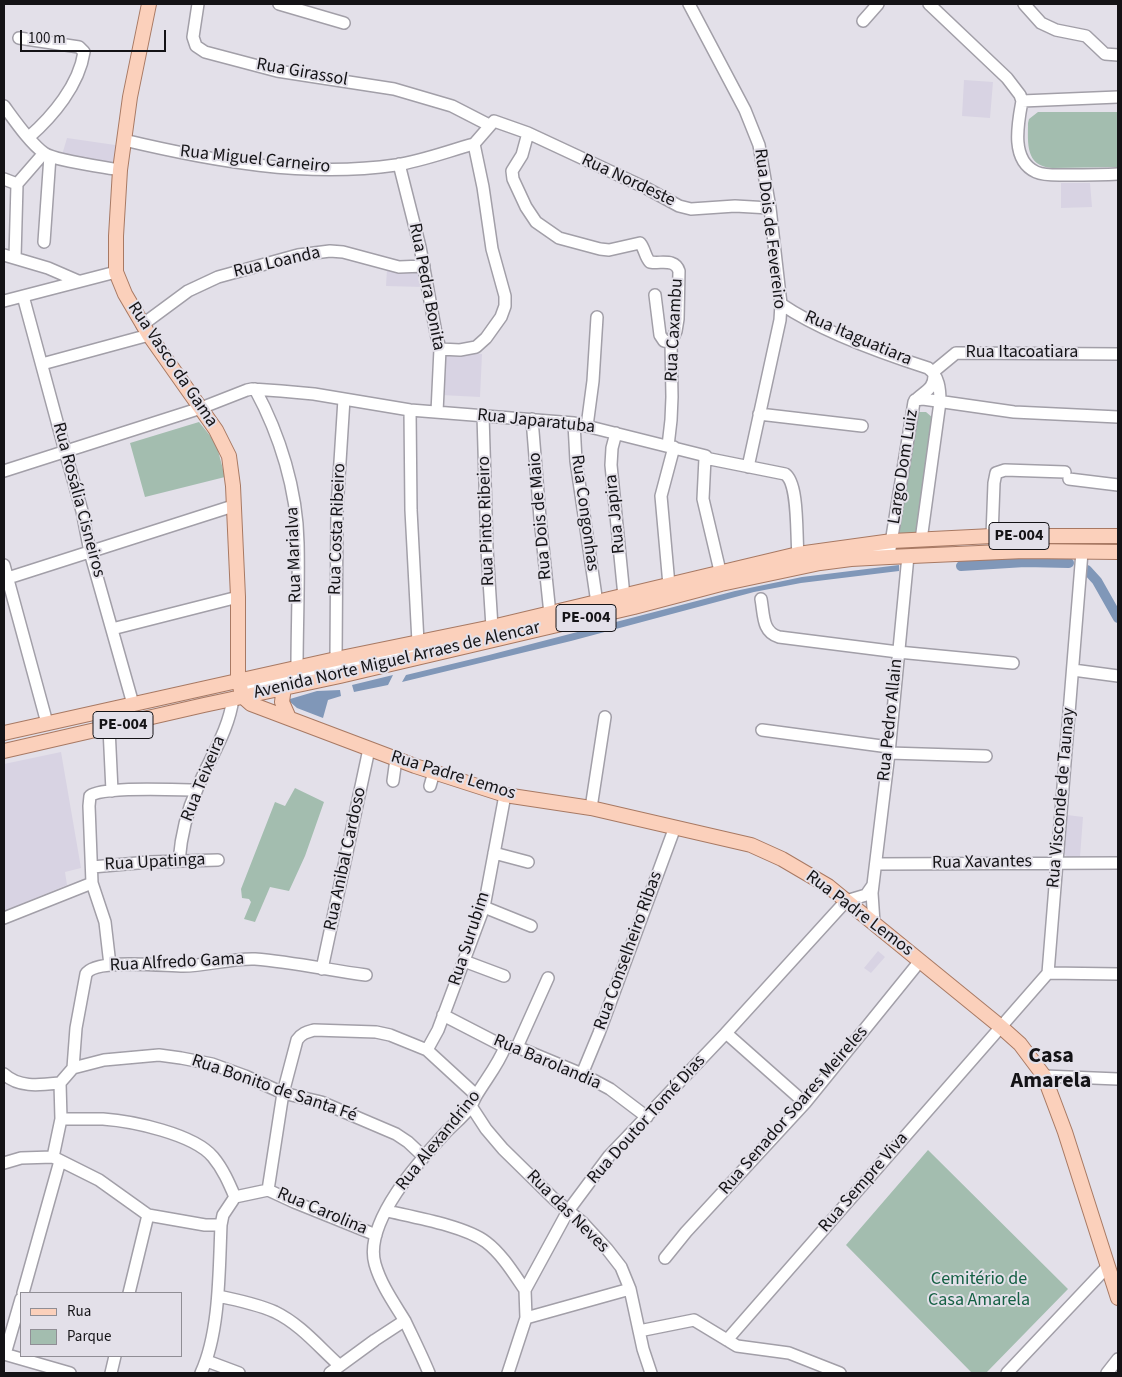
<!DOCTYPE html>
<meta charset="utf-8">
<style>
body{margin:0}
#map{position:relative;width:1122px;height:1377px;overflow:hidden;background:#e3e0e9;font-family:"Source Sans 3",sans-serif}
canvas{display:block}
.frame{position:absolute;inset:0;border:5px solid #141316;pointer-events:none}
.legend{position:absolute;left:20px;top:1292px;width:162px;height:65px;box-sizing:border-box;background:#e3e0e9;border:1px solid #908e95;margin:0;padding:6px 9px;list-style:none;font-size:15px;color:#141316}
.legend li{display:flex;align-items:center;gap:10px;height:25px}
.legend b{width:25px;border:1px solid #908e95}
.scale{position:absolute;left:20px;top:30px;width:146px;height:22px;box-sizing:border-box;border:2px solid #141316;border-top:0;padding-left:6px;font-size:15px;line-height:18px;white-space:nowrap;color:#141316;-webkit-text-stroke:4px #e3e0e9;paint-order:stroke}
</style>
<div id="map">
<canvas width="1122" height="1377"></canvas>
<div class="frame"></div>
<ul class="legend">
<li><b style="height:6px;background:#fbd0bb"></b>Rua</li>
<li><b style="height:14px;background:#a3bdaf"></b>Parque</li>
</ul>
<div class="scale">100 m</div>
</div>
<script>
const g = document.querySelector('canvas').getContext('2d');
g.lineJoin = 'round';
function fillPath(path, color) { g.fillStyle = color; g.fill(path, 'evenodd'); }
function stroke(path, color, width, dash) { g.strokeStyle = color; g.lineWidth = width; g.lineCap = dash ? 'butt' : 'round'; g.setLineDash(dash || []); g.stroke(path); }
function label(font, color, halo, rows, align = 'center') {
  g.font = font + ' "Source Sans 3",sans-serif'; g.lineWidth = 4; g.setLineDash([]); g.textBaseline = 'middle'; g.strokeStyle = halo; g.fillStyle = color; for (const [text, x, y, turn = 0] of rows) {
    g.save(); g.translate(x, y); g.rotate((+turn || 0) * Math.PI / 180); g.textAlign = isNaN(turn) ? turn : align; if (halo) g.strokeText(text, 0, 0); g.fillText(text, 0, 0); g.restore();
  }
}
fillPath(new Path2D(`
 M 964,80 L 993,82 L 990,118 L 962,116 Z
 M 67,138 L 122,146 L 118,167 L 62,155 Z
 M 1061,183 L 1090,183 L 1092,207 L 1061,208 Z
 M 387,269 L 423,270 L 423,287 L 386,286 Z
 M 444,352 L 482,354 L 480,397 L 441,395 Z
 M 61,752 L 81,868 L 65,872 L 67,885 L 4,911 L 4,764 Z
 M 1067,815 L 1083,817 L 1080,857 L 1067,857 L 1064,853 Z
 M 878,951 L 885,957 L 871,973 L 864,968 Z`), '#d8d3e3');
fillPath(new Path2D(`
 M 1038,112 L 1118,112 L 1118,167 L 1052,168 C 1025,166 1028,143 1028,123 L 1029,119 Z
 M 917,412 L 926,412 L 933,418 L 917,536 L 897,537 Z
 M 199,422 L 216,443 L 225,477 L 145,497 L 130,443 Z
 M 295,788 L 324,802 L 305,856 L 289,891 L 270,887 L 255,922 L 244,919 L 251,902 L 249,899 L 242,898 L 241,889 L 275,802 L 285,806 Z
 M 928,1150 L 1068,1289 L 986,1373 L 972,1373 L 846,1245 Z`), '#a3bdaf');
fillPath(new Path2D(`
 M 899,565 L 899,571 L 801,583 L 754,592 L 571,641 L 402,682 L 406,675 L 489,655 L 735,591 L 802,577 Z
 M 393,675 L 388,685 L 354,692 L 352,685 Z
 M 340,690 L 341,696 L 328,700 L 323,718 L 297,708 L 289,701 L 290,699 L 317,691 Z`), '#8097b8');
stroke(new Path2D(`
 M 961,566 L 1025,562 L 1069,563
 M 1087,570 L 1097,581 L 1118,618`), '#8097b8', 10);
const minor = new Path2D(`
 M 198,4 L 193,37 L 196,46 L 205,52 L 277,71 L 394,89 L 452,106 L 489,125
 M 279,4 L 344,23
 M 689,4 L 745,110 L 759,145 L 770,208 L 781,304 L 780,320 L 748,467
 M 929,4 L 1007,78 L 1020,95 L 1022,101
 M 1024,4 L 1041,23 L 1056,30 L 1086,36 L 1105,54 L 1118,55
 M 863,21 L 878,4
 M 19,38 L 79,47 L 84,52 C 79,85 53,116 29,137
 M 1022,101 C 1018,123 1010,160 1036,172 C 1045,176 1058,175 1067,175 C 1084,175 1101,175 1118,174
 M 1022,101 L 1118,97
 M 4,106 C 15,121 30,143 44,153 C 55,161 105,167 120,170
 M 528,133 L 522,155 L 512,171 L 513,179 L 526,207 L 536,222 L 559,238 L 600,249 L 609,250 L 640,243 C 645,249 645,257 650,262 C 661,264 675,258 679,271 L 678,319 L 676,331 L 671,342 L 672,397 L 671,420 L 668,446
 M 124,140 C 212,161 306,178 396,165 C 422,161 448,151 474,144
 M 474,144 L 494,121 L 528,133 L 646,188 L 679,206 L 691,209 L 735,206 L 770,208
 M 399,164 L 420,247 L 436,333 L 440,349 L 437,412
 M 4,179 L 17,184
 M 17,184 L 44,153
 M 44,242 L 50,156
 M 4,255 L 48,268 L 78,281
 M 15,258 L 17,184
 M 655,295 L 660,335 L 664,341 L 671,342
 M 23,296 L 65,451 L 82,511 L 90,552 L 133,704
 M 4,301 L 116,272
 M 781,304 C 822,332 881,353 928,368 C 939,376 940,389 940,402 L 921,540
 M 142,325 L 188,291 L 218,277 L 298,255 L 330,251 L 343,252 L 399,267 L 424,266
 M 440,349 L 460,350 L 476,347 L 486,338 L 501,317 L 505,306 L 505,296 L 492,249 L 483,187 L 474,144
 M 42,364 L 149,335
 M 933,372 L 956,353 L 1118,354
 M 255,389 C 280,435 297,490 298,543 C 299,584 297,627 297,669
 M 915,400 L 923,399 L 1014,412 L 1118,417
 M 410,410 L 411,510 L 418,642
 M 759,414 L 862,426
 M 483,415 L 487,549 L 492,627
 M 532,419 L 540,518 L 550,614
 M 574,423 L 576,461 L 597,603
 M 587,426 L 593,381 L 597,317
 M 616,433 L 612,448 L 611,465 L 624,596
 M 705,458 L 703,499 L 720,571
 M 4,471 L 201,408 L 247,390 L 252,389 L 281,391 L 314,394 L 410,410 L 574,423 L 706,456 L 705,458 L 785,474 C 799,483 796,536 798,554
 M 1069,479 L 1118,485
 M 992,536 L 994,483 L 996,473 L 1005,470 L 1065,472
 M 888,549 L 887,552 L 817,559 L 771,567 L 578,616 L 243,691 L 242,689 L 507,628 L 575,615 L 770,565 L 804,558 Z
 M 890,549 L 914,402 C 922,392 935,390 934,374
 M 4,565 L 47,723
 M 8,578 L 233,506
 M 669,585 L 661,496 L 674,447
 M 761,599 C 764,615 762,632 779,637 L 898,652 L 1013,663
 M 112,629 L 238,597
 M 336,659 L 337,509 L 344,399
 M 1073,670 L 1118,676
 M 109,728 L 112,791
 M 762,730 L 889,747
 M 889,753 L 986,756
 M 393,781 L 396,759
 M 430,786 L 434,772
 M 591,808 L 605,717
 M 494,853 L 528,862
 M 179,861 C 181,837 187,811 197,789 C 209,759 229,731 233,698
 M 876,864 L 1118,863
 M 92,867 L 149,862 L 218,860
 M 484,907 L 531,926
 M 4,918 L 92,883
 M 874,923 L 872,893 L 889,753 L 908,556
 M 464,961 L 504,976
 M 110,965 L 105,922 L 92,883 L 89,806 L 90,796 C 103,786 176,790 196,790
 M 322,969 L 369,749
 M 1048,973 L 1118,974
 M 443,1015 L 505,1047 L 517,1047 L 582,1074 L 610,1089 L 647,1117
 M 726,1033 L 805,1103
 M 517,1047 L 548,978
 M 427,1050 L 438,1030 L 484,907 L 505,795
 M 73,1068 L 76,1028 L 86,974 C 95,958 164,966 183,966 C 207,966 231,958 255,959 C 292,962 329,970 366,975
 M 4,1074 C 19,1088 40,1085 60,1083 L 73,1068 L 104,1060 L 159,1055 L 181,1058 L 212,1064 L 245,1076 L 283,1093 L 321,1102 L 396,1134 L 408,1142 L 424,1157
 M 582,1074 L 599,1033 L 675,827
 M 1044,1076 L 1118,1079
 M 471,1106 L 486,1129 L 503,1149 L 554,1199 L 583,1223 L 607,1249 L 621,1267 L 630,1289 L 643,1349 L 651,1373
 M 61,1119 C 75,1119 89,1119 103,1119 C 132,1121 194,1134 213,1157 C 223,1169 229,1183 235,1197
 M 53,1157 L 61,1119 L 60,1083
 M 4,1163 L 21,1158 L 53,1157 L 99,1180 L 148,1215 L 205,1225 L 221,1225 L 223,1215 L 235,1197 L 268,1190 L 294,1202 L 376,1235
 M 268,1190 L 283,1093 L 297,1040 C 302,1033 307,1032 314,1030 L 376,1032 L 390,1035 L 427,1050 L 476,1095
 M 387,1211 C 413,1217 465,1226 486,1242 C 502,1254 514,1274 525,1290
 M 665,1258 L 686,1232 L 805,1103 L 920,961
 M 23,1293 L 60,1161
 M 129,1293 L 148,1215
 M 218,1296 C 238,1300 257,1304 275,1312 C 300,1324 319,1347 339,1365
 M 526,1318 L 630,1289
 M 639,1331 L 694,1320 L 737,1346 L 789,1353 L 840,1373
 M 727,1340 L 1048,973 L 1082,552
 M 4,1354 L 70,1373
 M 5,1354 L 21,1299
 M 207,1361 L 239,1373
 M 111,1373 L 115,1356
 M 201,1373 C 220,1332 219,1270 221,1225
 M 330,1373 L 375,1340 L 404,1321
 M 429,1373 C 422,1356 413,1338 405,1321 C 394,1303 381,1285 375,1264 C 363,1222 421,1159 447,1131 C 455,1123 465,1115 471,1106 C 473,1103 474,1099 476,1096 C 486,1079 498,1065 505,1047
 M 508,1373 L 526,1318 L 525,1290 L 568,1211 L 609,1156 L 726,1033 L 846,901 L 866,895 L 873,885
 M 1007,1373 L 1108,1266
 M 1107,1373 L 1118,1359`);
const major = new Path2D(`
 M 149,4 L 130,97 L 120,170 L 116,236 L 116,272 L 125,294 L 149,335 L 216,430 L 229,456 L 233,486 L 238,597 L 238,675 L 241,691
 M 284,687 L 282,702 L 289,718
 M 242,696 L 251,704 L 415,766 L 505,795 L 591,808 L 751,845 L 782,859 L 828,886 L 1001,1027 L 1020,1044 L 1044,1076 L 1065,1132 L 1118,1298
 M 4,733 L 336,659 L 492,627 L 798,554 L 892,541 L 992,536 L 1118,536
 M 4,751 L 204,705 L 340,676 L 634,607 L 721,584 L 820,563 L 851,559 L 889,557 L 1024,551 L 1118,552`);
stroke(minor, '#a29fa8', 14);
stroke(major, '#a87963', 16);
stroke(minor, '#fff', 11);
stroke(major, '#fbd0bb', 14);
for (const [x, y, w] of [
 [1019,536,60],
 [586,618,60],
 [123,725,60]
]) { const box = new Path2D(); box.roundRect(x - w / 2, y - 13.5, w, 27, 4); g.fillStyle = '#e3e0e9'; g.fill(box); stroke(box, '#141316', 1); }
label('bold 16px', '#141316', null, [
 ["PE-004",1019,536],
 ["PE-004",586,618],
 ["PE-004",123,725]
]);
label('18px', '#141316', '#e3e0e9', [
 ["Rua Girassol",302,73,10],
 ["Rua Miguel Carneiro",255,160,6],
 ["Rua Nordeste",628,181,25],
 ["Rua Dois de Fevereiro",769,229,83],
 ["Rua Loanda",277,263,-13],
 ["Rua Pedra Bonita",426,287,79],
 ["Rua Caxambu",675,330,-87],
 ["Rua Itaguatiara",858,339,23],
 ["Rua Itacoatiara",1022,353],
 ["Rua Vasco da Gama",172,365,56],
 ["Rua Japaratuba",536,422,6],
 ["Largo Dom Luiz",904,467,-81],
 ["Rua Rosália Cisneiros",78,500,75],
 ["Rua Congonhas",584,513,82],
 ["Rua Japira",616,514,-96],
 ["Rua Dois de Maio",541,516,-95],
 ["Rua Pinto Ribeiro",487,521,-92],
 ["Rua Costa Ribeiro",338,529,-88],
 ["Rua Marialva",295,555,-92],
 ["Avenida Norte Miguel Arraes de Alencar",397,661,-13],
 ["Rua Pedro Allain",891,720,-84],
 ["Rua Padre Lemos",453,776,17],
 ["Rua Teixeira",204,779,-68],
 ["Rua Visconde de Taunay",1062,798,-85],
 ["Rua Anibal Cardoso",346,859,-78],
 ["Rua Upatinga",155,863,-3],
 ["Rua Xavantes",982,863,-1],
 ["Rua Padre Lemos",859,914,37],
 ["Rua Surubim",470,939,-72],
 ["Rua Conselheiro Ribas",629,951,-70],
 ["Rua Alfredo Gama",177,963,-3],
 ["Rua Barolandia",547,1063,23],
 ["Rua Bonito de Santa Fé",274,1089,19],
 ["Rua Senador Soares Meireles",794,1111,-49],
 ["Rua Doutor Tomé Dias",647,1120,-48],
 ["Rua Alexandrino",439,1141,-51],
 ["Rua Sempre Viva",864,1183,-49],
 ["Rua Carolina",322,1212,23],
 ["Rua das Neves",567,1212,45]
]);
label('18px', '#156044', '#e3e0e9', [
 ["Cemitério de",979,1280],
 ["Casa Amarela",979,1301]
]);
label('bold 22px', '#141316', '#e3e0e9', [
 ["Casa",1051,1057],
 ["Amarela",1051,1082]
]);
</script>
